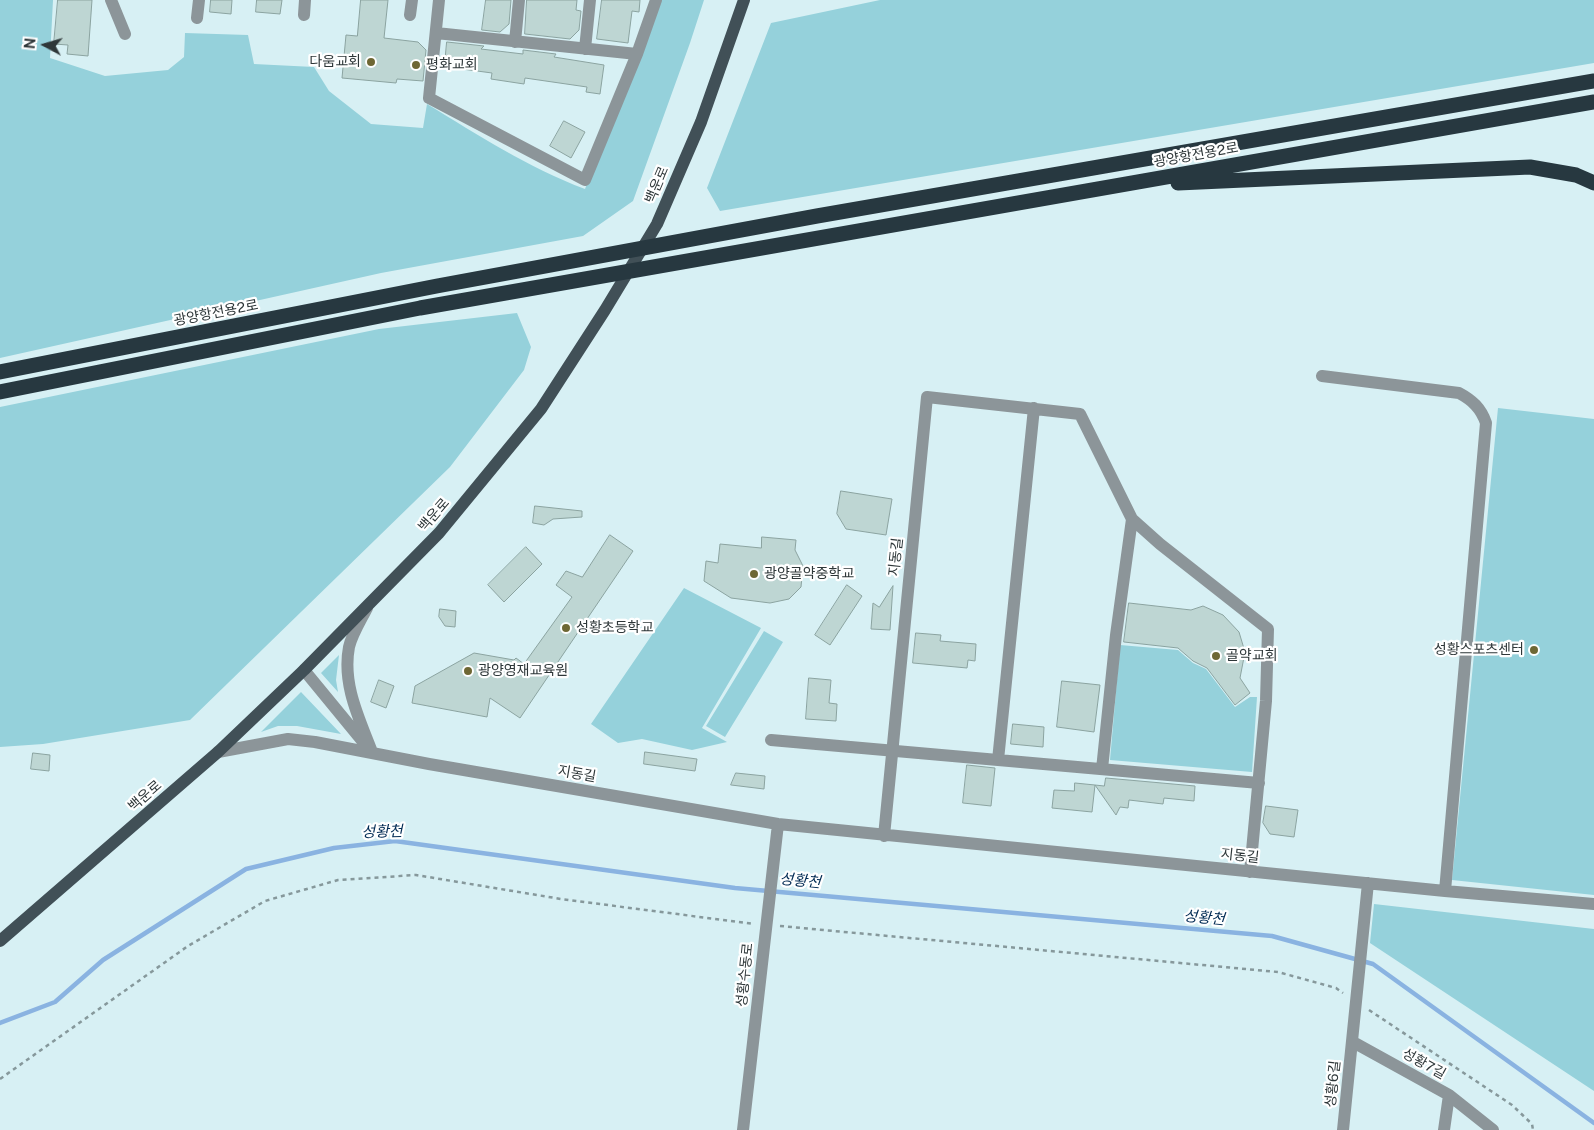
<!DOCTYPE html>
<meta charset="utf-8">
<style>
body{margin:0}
#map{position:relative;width:1594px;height:1130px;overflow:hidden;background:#d7f0f4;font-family:"Public Sans",sans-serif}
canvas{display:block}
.north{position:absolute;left:20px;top:20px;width:50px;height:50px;-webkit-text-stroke:4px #fff;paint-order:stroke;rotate:276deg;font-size:14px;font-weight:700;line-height:20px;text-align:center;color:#2e3739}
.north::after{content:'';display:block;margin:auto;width:18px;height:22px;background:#2e3739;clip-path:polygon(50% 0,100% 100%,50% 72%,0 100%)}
</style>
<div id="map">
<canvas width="1594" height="1130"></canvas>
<div class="north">N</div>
</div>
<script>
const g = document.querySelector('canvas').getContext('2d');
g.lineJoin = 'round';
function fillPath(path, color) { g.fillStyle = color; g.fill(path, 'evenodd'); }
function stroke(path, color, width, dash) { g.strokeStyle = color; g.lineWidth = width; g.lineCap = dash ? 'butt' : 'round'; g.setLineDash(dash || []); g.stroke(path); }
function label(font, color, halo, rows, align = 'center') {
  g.font = font + ' "Public Sans","Noto Sans KR",sans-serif'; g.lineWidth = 4.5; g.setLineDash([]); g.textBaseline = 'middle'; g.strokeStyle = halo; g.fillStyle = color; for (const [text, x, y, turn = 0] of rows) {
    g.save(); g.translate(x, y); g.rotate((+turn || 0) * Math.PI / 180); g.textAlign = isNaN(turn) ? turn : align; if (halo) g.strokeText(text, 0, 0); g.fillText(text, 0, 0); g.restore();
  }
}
fillPath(new Path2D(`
 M 0,0 L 53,0 L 50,58 L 105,76 L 168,70 L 184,57 L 185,33 L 248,35 L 254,64 L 314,67 L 329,91 L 371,124 L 423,128 L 427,104 C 478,135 529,168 585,189 L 659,0 L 704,0 L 690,43 L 633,201 L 583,236 L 381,273 L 0,358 Z
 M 880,0 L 1594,0 L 1594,63 L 720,211 L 707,188 L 771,23 Z
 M 517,313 L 531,347 L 524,370 L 450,467 L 190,720 L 43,744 L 0,747 L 0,407 L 379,329 Z
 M 1498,408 L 1594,419 L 1594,895 L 1452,880 Z
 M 684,588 L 761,628 L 702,728 L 727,742 L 692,750 L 642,739 L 618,743 L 591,724 Z
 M 764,631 L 783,642 L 725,737 L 706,726 Z
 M 1120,645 L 1178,650 L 1193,663 L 1206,669 L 1235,707 L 1250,697 L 1257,697 L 1252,772 L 1110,760 Z
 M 339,655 L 336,680 L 338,692 L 321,673 Z
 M 301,692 L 341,734 L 297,726 L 278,726 L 261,732 Z
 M 1374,904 L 1594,929 L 1594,1091 L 1370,943 Z`), '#95d1db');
stroke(new Path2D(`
 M 0,1023 L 55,1002 L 103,960 L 246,869 L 334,848 L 395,841 L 735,888 L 1272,936 L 1373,964 L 1594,1123`), '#8ab3e1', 4.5);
const building = new Path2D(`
 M 58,0 L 92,0 L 88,56 L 67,54 L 68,45 L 54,44 Z
 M 211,0 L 232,0 L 231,14 L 210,12 Z
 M 257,0 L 282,0 L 280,14 L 256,12 Z
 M 361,0 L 388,0 L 384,38 L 418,42 L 426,50 L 423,81 L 397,79 L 396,83 L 342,78 L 346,35 L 357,36 Z
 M 486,0 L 511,0 L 509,24 L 500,32 L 482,30 Z
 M 527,0 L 577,0 L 576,10 L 581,11 L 579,30 L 570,39 L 525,34 Z
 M 602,0 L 640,0 L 639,12 L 632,11 L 628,43 L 597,39 Z
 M 447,42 L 484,46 L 481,49 L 523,54 L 523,50 L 556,54 L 554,57 L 604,65 L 600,94 L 586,92 L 587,87 L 525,78 L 524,84 L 491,79 L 492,73 L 440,66 L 441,63 L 444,67 Z
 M 564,121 L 585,132 L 571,158 L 550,146 Z
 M 841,491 L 892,499 L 886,535 L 846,529 L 837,514 Z
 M 535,506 L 582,511 L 582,517 L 553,519 L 544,525 L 533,523 Z
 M 610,535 L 633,551 L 520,718 L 490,698 L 487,717 L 412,703 L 415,686 L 474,653 L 514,660 L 516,658 L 524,664 L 572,597 L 556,585 L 566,571 L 582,577 Z
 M 762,537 L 796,540 L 795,550 L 803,566 L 801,587 L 789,599 L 770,603 L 731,598 L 704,581 L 706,561 L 718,563 L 720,544 L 761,548 Z
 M 526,547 L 542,564 L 504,602 L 488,585 Z
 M 847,585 L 862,596 L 830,645 L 815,635 Z
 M 893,586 L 890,630 L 871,629 L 873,603 L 879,607 Z
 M 1129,603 L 1191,610 L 1203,606 L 1223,615 L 1239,632 L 1245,652 L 1240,678 L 1250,693 L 1235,705 L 1207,668 L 1193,661 L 1178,648 L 1124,642 Z
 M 440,609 L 456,611 L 455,627 L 445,626 L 439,617 Z
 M 916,633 L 941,635 L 940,641 L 976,644 L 975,661 L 968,660 L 967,668 L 913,663 Z
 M 809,678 L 831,680 L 829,703 L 837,704 L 836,721 L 806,719 Z
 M 379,680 L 394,686 L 386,708 L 371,702 Z
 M 1062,681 L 1100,685 L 1094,732 L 1057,727 Z
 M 1013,724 L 1044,727 L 1043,747 L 1011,744 Z
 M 645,752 L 697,759 L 695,771 L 644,764 Z
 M 33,753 L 50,755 L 49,771 L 31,769 Z
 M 967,765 L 995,768 L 991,806 L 963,803 Z
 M 736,773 L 765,776 L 764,789 L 731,785 Z
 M 1106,778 L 1195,786 L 1194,801 L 1164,798 L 1163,804 L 1129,800 L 1128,808 L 1120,807 L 1116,815 L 1095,785 L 1104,786 Z
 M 1075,783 L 1095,785 L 1092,812 L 1052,808 L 1054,790 L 1074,791 Z
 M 1266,806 L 1298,810 L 1294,837 L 1270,834 L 1263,823 Z`);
fillPath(building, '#bed6d3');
stroke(building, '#8ba3a0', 1);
stroke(new Path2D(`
 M 780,926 L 1278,972 L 1336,988 L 1343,993
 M 1369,1010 L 1512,1105 L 1532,1124 L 1533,1130
 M 0,1079 L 188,946 L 265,901 L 338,880 L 416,875 L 561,899 L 754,924`), '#86989b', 2.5, [4, 4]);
stroke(new Path2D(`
 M 111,0 L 125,34
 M 439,0 L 429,98 L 585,180 L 637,54 L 656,0
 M 304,15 L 305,0
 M 410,15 L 412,0
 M 197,18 L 199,0
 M 436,33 L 637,54
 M 515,42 L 519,0
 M 585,49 L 590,0
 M 1322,376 L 1459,393 C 1472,400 1481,408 1486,423 L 1445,891
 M 367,608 C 361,620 352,634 349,647 C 342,684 359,718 372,752
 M 304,670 L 364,743
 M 771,740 L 1259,783
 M 218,752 L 288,739 L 315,742 L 429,764 L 778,824 L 1445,891 L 1594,904
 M 998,760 L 1034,408
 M 1102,769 L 1116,635 L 1132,519
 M 884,836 L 927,397 L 1080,414 L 1132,519 L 1160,544 L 1268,629 L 1266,701 L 1250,872
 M 1353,1042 L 1449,1095 L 1444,1130
 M 1449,1095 L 1493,1130
 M 743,1130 L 778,824
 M 1343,1130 L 1368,883`), '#8c9599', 12);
stroke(new Path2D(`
 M 0,941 L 218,752 L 304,670 L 439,533 L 541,409 L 605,310 L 657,224 L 701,122 L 744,0`), '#415057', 12);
stroke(new Path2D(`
 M 1178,183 L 1530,167 L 1576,175 L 1594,183
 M 0,372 L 437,286 L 817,216 L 1594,81
 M 0,392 L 420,308 L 1594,102`), '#273840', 15);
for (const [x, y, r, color] of [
 [371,62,5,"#6e6734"],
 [416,65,5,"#6e6734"],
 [754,574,5,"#6e6734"],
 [566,628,5,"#6e6734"],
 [1534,650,5,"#6e6734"],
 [1216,656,5,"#6e6734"],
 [468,671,5,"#6e6734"]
]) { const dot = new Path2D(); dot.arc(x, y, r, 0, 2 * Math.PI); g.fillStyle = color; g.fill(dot); stroke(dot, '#fff', 2); }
label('14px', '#2e3739', '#fff', [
 ["다움교회",361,62,"right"],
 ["평화교회",426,65],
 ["광양골약중학교",764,574],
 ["성황초등학교",576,628],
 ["성황스포츠센터",1524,650,"right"],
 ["골약교회",1226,656],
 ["광양영재교육원",478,671]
], 'left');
label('14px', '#2e3739', '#fff', [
 ["광양항전용2로",1196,155,-10],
 ["백운로",657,185,-67],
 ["광양항전용2로",216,313,-11],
 ["백운로",434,515,-49],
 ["지동길",896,557,-84],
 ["지동길",577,774,10],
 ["백운로",145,796,-41],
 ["지동길",1240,856,6],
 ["성황수동로",745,975,-84],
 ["성황7길",1424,1064,29],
 ["성황6길",1333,1084,-84]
]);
label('italic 15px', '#002a53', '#fff', [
 ["성황천",382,832,-2],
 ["성황천",800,881,5],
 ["성황천",1204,918,5]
]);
</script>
